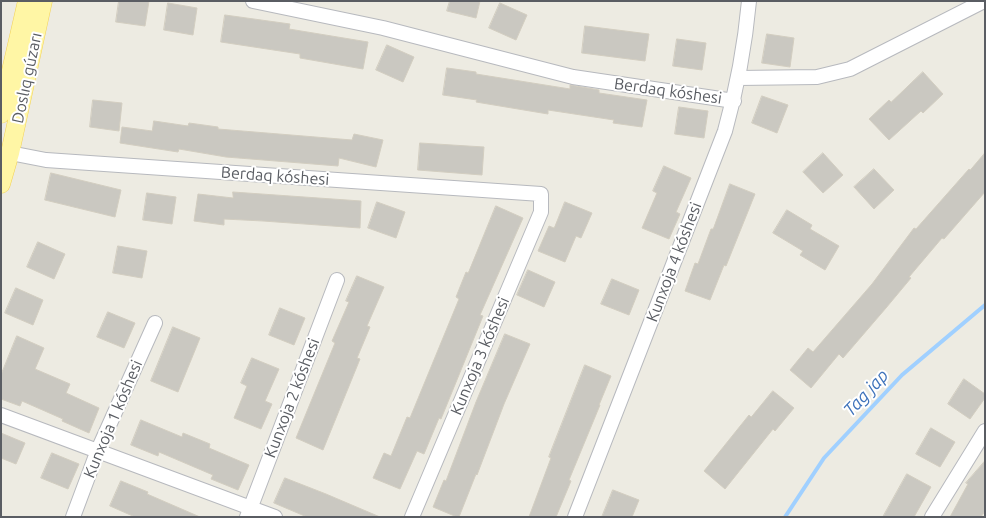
<!DOCTYPE html>
<meta charset="utf-8">
<style>
body{margin:0}
#map{position:relative;width:986px;height:518px;overflow:hidden;background:#edebe2;font-family:Ubuntu,sans-serif}
canvas{display:block}
.frame{position:absolute;inset:0;border:2px solid #5a5d63;pointer-events:none}
</style>
<div id="map">
<canvas width="986" height="518"></canvas>
<div class="frame"></div>
</div>
<script>
const g = document.querySelector('canvas').getContext('2d');
g.lineJoin = 'round';
function stroke(path, color, width, dash) { g.strokeStyle = color; g.lineWidth = width; g.lineCap = dash ? 'butt' : 'round'; g.setLineDash(dash || []); g.stroke(path); }
function fillPath(path, color) { g.fillStyle = color; g.fill(path, 'evenodd'); }
function label(font, color, halo, rows, align = 'center') {
  g.font = font + ' Ubuntu,sans-serif'; g.lineWidth = 4; g.setLineDash([]); g.textBaseline = 'middle'; g.strokeStyle = halo; g.fillStyle = color; for (const [text, x, y, turn = 0] of rows) {
    g.save(); g.translate(x, y); g.rotate((+turn || 0) * Math.PI / 180); g.textAlign = isNaN(turn) ? turn : align; if (halo) g.strokeText(text, 0, 0); g.fillText(text, 0, 0); g.restore();
  }
}
stroke(new Path2D(`
 M 785,517 L 824,458 L 902,375 L 985,305`), '#a0d0ff', 4);
const building = new Path2D(`
 M 119,1 L 149,1 L 145,26 L 116,22 Z
 M 450,1 L 480,1 L 476,18 L 447,11 Z
 M 168,3 L 197,8 L 193,35 L 164,30 Z
 M 500,3 L 527,15 L 516,40 L 489,28 Z
 M 225,15 L 290,24 L 289,29 L 368,42 L 363,69 L 300,58 L 300,54 L 221,42 Z
 M 585,26 L 649,34 L 645,61 L 582,53 Z
 M 767,34 L 794,38 L 790,67 L 762,63 Z
 M 677,39 L 706,43 L 702,70 L 673,66 Z
 M 387,45 L 414,57 L 403,82 L 376,70 Z
 M 447,68 L 476,72 L 476,74 L 570,89 L 570,85 L 599,90 L 599,93 L 647,100 L 642,127 L 613,123 L 614,120 L 548,110 L 548,114 L 476,102 L 477,100 L 443,95 Z
 M 923,72 L 943,94 L 923,113 L 921,111 L 889,140 L 869,119 L 889,100 L 891,102 Z
 M 762,96 L 788,105 L 777,133 L 752,123 Z
 M 93,100 L 122,103 L 119,131 L 90,127 Z
 M 679,107 L 708,111 L 704,138 L 675,134 Z
 M 154,121 L 188,126 L 189,123 L 218,127 L 218,129 L 352,140 L 354,134 L 383,140 L 376,167 L 339,158 L 338,166 L 226,157 L 179,149 L 178,152 L 120,143 L 122,127 L 152,131 Z
 M 420,143 L 484,147 L 482,175 L 418,170 Z
 M 823,153 L 843,175 L 823,193 L 803,172 Z
 M 985,153 L 985,192 L 944,239 L 942,238 L 909,277 L 911,278 L 886,308 L 843,358 L 839,354 L 811,388 L 790,370 L 808,348 L 813,352 L 872,284 L 914,228 L 916,229 L 969,169 L 970,170 Z
 M 664,166 L 691,178 L 676,212 L 680,214 L 669,239 L 642,228 L 657,193 L 653,191 Z
 M 874,169 L 894,190 L 874,209 L 854,187 Z
 M 51,173 L 121,190 L 115,217 L 45,200 Z
 M 730,184 L 755,194 L 726,266 L 724,265 L 710,300 L 685,291 L 695,263 L 698,264 L 711,229 L 713,229 Z
 M 233,192 L 361,201 L 360,228 L 263,221 L 224,219 L 224,225 L 194,221 L 198,194 L 233,198 Z
 M 147,193 L 176,197 L 172,224 L 143,220 Z
 M 377,202 L 405,212 L 396,238 L 368,228 Z
 M 565,202 L 592,213 L 581,238 L 576,236 L 565,262 L 538,251 L 549,226 L 554,228 Z
 M 496,206 L 523,218 L 480,315 L 483,316 L 441,419 L 439,418 L 424,454 L 417,451 L 400,489 L 373,478 L 384,453 L 391,456 L 407,417 L 410,418 L 459,299 L 456,297 L 466,272 L 468,273 Z
 M 787,210 L 812,225 L 810,229 L 839,246 L 825,270 L 800,255 L 803,251 L 773,233 Z
 M 38,242 L 65,254 L 54,279 L 27,267 Z
 M 118,246 L 147,251 L 142,278 L 113,273 Z
 M 528,270 L 555,282 L 544,307 L 517,295 Z
 M 357,276 L 384,287 L 367,326 L 370,327 L 357,358 L 360,359 L 323,450 L 296,438 L 335,343 L 332,341 L 349,302 L 346,301 Z
 M 612,279 L 639,290 L 629,315 L 601,304 Z
 M 16,288 L 43,300 L 33,325 L 5,313 Z
 M 280,308 L 305,318 L 294,345 L 269,335 Z
 M 108,312 L 135,323 L 124,348 L 97,337 Z
 M 173,327 L 200,338 L 178,392 L 151,381 Z
 M 505,334 L 530,344 L 504,404 L 477,475 L 476,474 L 459,517 L 457,517 L 433,507 L 444,480 L 446,481 L 476,402 Z
 M 17,336 L 44,348 L 35,369 L 70,384 L 66,393 L 99,408 L 89,433 L 62,421 L 63,419 L 22,401 L 20,406 L 1,399 L 1,375 Z
 M 252,358 L 279,369 L 265,401 L 272,404 L 261,429 L 234,418 L 247,386 L 241,383 Z
 M 585,365 L 611,376 L 599,405 L 600,405 L 569,480 L 571,481 L 556,517 L 529,517 L 551,458 L 549,457 Z
 M 964,379 L 985,394 L 985,398 L 970,419 L 948,404 Z
 M 773,391 L 794,408 L 775,431 L 773,429 L 725,489 L 704,471 L 749,415 L 751,417 Z
 M 141,420 L 182,437 L 183,433 L 210,444 L 209,448 L 249,465 L 238,490 L 211,479 L 213,475 L 159,452 L 158,456 L 131,445 Z
 M 931,428 L 955,442 L 940,467 L 916,454 Z
 M 1,433 L 25,443 L 16,464 L 1,458 Z
 M 52,453 L 79,464 L 68,489 L 41,478 Z
 M 985,461 L 985,511 L 981,517 L 950,517 L 968,484 L 966,483 Z
 M 907,474 L 931,487 L 914,517 L 883,517 Z
 M 285,478 L 326,494 L 380,517 L 307,517 L 274,503 Z
 M 121,481 L 148,492 L 147,494 L 200,517 L 135,517 L 110,506 Z
 M 613,490 L 639,500 L 632,517 L 602,517 Z`);
fillPath(building, '#cac8c1');
stroke(building, '#d2cdc0', 1);
const minor = new Path2D(`
 M 253,1 L 383,28 L 573,77 L 734,101
 M 738,78 L 817,77 L 850,69 L 984,1
 M 10,153 L 46,160 L 541,194 L 541,212 L 412,517
 M 1,415 L 275,517
 M 73,517 L 98,450 L 155,323
 M 247,517 L 337,280
 M 575,517 L 725,131 C 737,88 745,45 749,1
 M 932,517 L 985,431`);
const major = new Path2D(`
 M 1,114 L 27,1
 M 1,184 L 10,153 L 43,1`);
stroke(minor, '#b7b9be', 16);
stroke(major, '#f3d155', 19);
stroke(minor, '#fff', 14);
stroke(major, '#fff6a5', 18);
label('16px', '#5a5d63', '#fff', [
 ["Doslıq gúzarı",27,78,-78],
 ["Berdaq kóshesi",668,91,8],
 ["Berdaq kóshesi",275,176,4],
 ["Kunxoja 4 kóshesi",674,262,-69],
 ["Kunxoja 3 kóshesi",480,356,-67],
 ["Kunxoja 2 kóshesi",292,398,-69],
 ["Kunxoja 1 kóshesi",113,419,-67]
]);
label('italic 18px', '#3f73bb', '#fff', [
 ["Tag jap",866,393,-47]
]);
</script>
